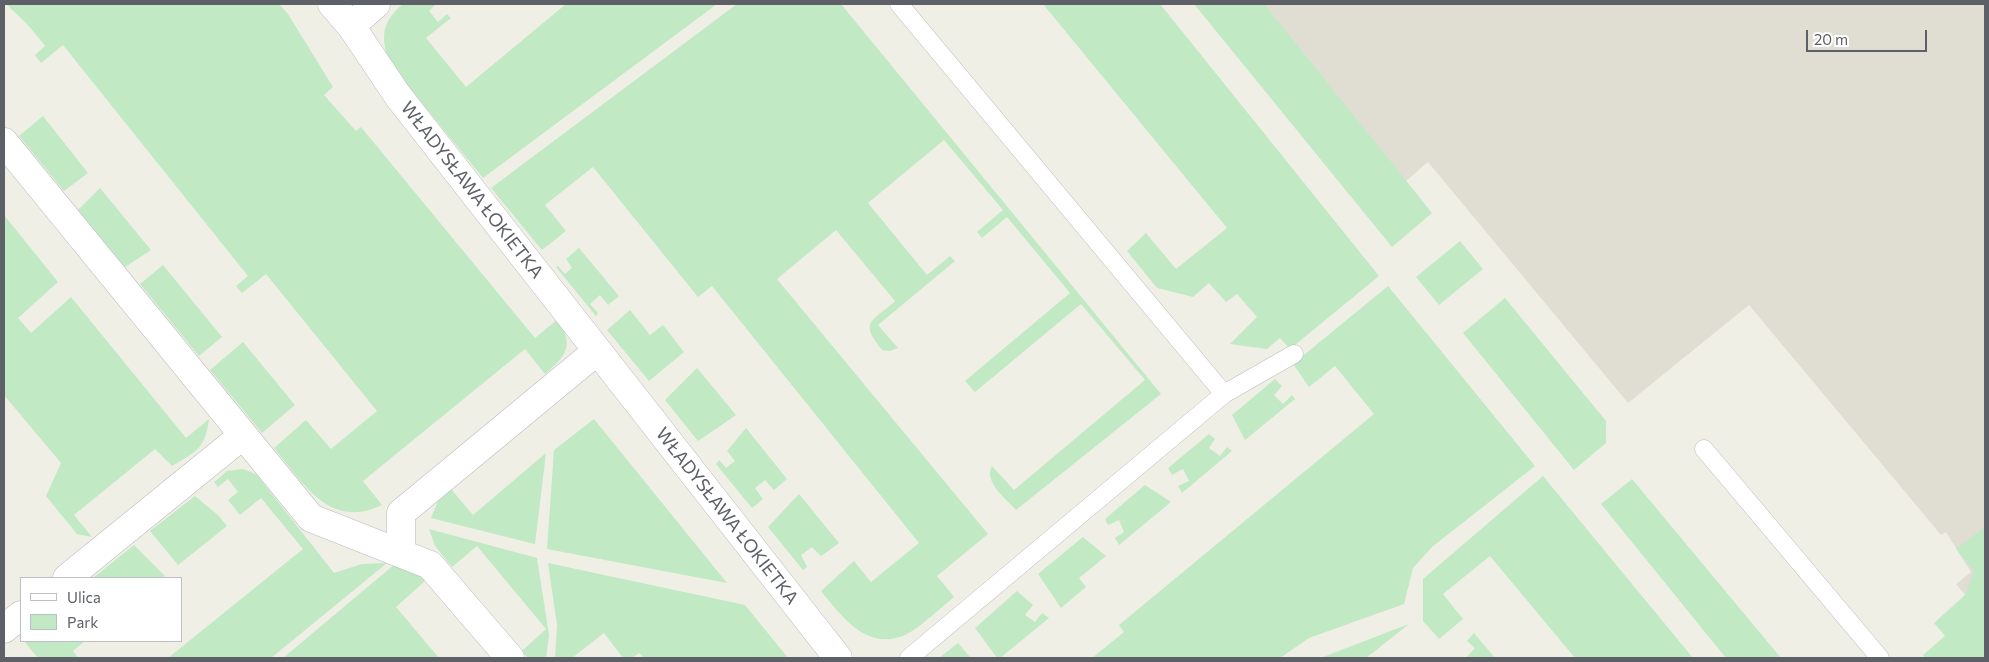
<!DOCTYPE html>
<meta charset="utf-8">
<style>
body{margin:0}
#map{position:relative;width:1989px;height:662px;overflow:hidden;background:#f0efe5;font-family:Commissioner,sans-serif}
canvas{display:block}
.frame{position:absolute;inset:0;border:5px solid #5d6066;pointer-events:none}
.legend{position:absolute;left:20px;top:577px;width:162px;height:65px;box-sizing:border-box;background:#fff;border:1px solid #bebfc2;margin:0;padding:6px 9px;list-style:none;font-size:15px;color:#5d6066}
.legend li{display:flex;align-items:center;gap:10px;height:25px}
.legend b{width:25px;border:1px solid #bebfc2}
.scale{position:absolute;left:1806px;top:30px;width:121px;height:22px;box-sizing:border-box;border:2px solid #5d6066;border-top:0;padding-left:6px;font-size:15px;line-height:18px;white-space:nowrap;color:#5d6066;-webkit-text-stroke:4px #fff;paint-order:stroke}
</style>
<div id="map">
<canvas width="1989" height="662"></canvas>
<div class="frame"></div>
<ul class="legend">
<li><b style="height:6px;background:#fff"></b>Ulica</li>
<li><b style="height:14px;background:#c0e9c4"></b>Park</li>
</ul>
<div class="scale">20 m</div>
</div>
<script>
const g = document.querySelector('canvas').getContext('2d');
g.lineJoin = 'round';
function fillPath(path, color) { g.fillStyle = color; g.fill(path, 'evenodd'); }
function stroke(path, color, width, dash) { g.strokeStyle = color; g.lineWidth = width; g.lineCap = dash ? 'butt' : 'round'; g.setLineDash(dash || []); g.stroke(path); }
function label(font, color, halo, rows, align = 'center') {
  g.font = font + ' Commissioner,sans-serif'; g.lineWidth = 4; g.setLineDash([]); g.textBaseline = 'middle'; g.strokeStyle = halo; g.fillStyle = color; for (const [text, x, y, turn = 0] of rows) {
    g.save(); g.translate(x, y); g.rotate((+turn || 0) * Math.PI / 180); g.textAlign = isNaN(turn) ? turn : align; if (halo) g.strokeText(text, 0, 0); g.fillText(text, 0, 0); g.restore();
  }
}
fillPath(new Path2D(`
 M 1246,4 L 1985,4 L 1985,619 L 1956,584 L 1971,572 L 1946,532 L 1941,535 L 1749,305 L 1628,403 L 1428,162 L 1397,189 Z`), '#e0ded3');
fillPath(new Path2D(`
 M 6,4 L 279,4 L 288,14 L 333,87 L 324,95 L 356,131 L 361,127 L 535,338 L 558,319 C 574,346 567,355 545,374 L 525,349 L 363,481 L 382,505 C 329,530 304,484 274,448 L 306,420 L 331,449 L 377,411 L 266,274 L 242,293 L 236,286 L 248,276 L 63,45 L 41,63 L 35,55 L 45,46 L 28,25 Z
 M 403,4 L 436,4 L 429,11 L 438,22 L 447,14 L 451,18 L 426,38 L 466,87 L 566,4 L 717,4 L 483,178 L 389,63 C 381,37 381,22 403,4 Z
 M 737,4 L 841,4 L 1161,394 L 1016,510 C 1006,499 983,481 992,466 L 1014,490 L 1145,380 L 1081,304 L 975,392 L 965,381 L 1070,293 L 1007,217 L 982,238 L 977,232 L 1003,210 L 944,140 L 868,203 L 927,275 L 950,256 L 955,261 L 878,325 L 898,348 L 890,351 L 882,350 C 858,320 873,322 895,301 L 836,230 L 777,279 L 988,534 L 937,576 L 954,597 C 943,606 917,630 905,635 C 867,651 843,618 821,591 L 854,561 L 871,582 L 919,543 L 712,286 L 698,297 L 593,167 L 545,205 L 566,231 L 542,250 L 491,188 Z
 M 1043,4 L 1160,4 L 1379,276 L 1290,349 L 1280,338 L 1267,349 L 1230,344 L 1257,317 L 1237,294 L 1226,302 L 1209,283 L 1193,297 L 1157,288 L 1127,251 L 1146,233 L 1176,269 L 1227,228 Z
 M 1194,4 L 1264,4 L 1432,213 L 1392,247 Z
 M 43,116 L 88,173 L 64,191 L 19,136 Z
 M 100,188 L 151,250 L 125,267 L 78,210 Z
 M 4,215 L 58,282 L 18,318 L 31,333 L 71,297 L 186,438 L 209,419 C 205,449 197,451 172,466 L 155,449 L 74,515 L 92,537 L 77,534 L 46,496 L 61,463 L 4,395 Z
 M 1460,241 L 1483,269 L 1439,305 L 1416,277 Z
 M 579,248 L 619,296 L 608,305 L 600,295 L 590,304 L 598,313 L 596,316 L 556,267 L 558,266 L 565,274 L 572,268 L 566,259 Z
 M 163,265 L 222,337 L 199,356 L 140,284 Z
 M 1388,286 L 1535,466 L 1432,547 L 1413,568 L 1404,604 L 1309,638 L 1280,658 L 1092,658 L 1124,632 L 1119,625 L 1374,414 L 1335,366 L 1309,387 L 1293,364 Z
 M 1505,298 L 1606,421 L 1606,443 L 1574,470 L 1463,333 Z
 M 630,310 L 650,335 L 663,325 L 684,352 L 649,381 L 607,330 Z
 M 243,342 L 295,405 L 262,433 L 210,370 Z
 M 697,368 L 736,415 L 698,441 L 665,400 Z
 M 1275,379 L 1282,386 L 1274,395 L 1283,404 L 1292,395 L 1295,399 L 1245,440 L 1232,415 Z
 M 594,419 L 727,583 L 547,549 L 554,450 Z
 M 746,428 L 787,479 L 774,490 L 765,480 L 755,488 L 763,499 L 752,508 L 716,464 L 719,460 L 726,468 L 735,461 L 727,451 Z
 M 1209,434 L 1215,439 L 1209,448 L 1220,456 L 1227,447 L 1232,451 L 1182,493 L 1178,486 L 1189,481 L 1183,469 L 1172,475 L 1168,468 Z
 M 546,453 L 535,544 L 431,518 L 438,501 L 451,489 L 473,515 Z
 M 243,469 L 256,474 L 334,573 L 362,564 L 387,563 L 271,658 L 168,658 L 303,549 L 261,498 L 240,515 L 228,500 L 238,492 L 228,479 L 218,487 L 214,482 L 227,471 Z
 M 1543,476 L 1693,658 L 1575,658 L 1490,556 L 1443,594 L 1463,619 L 1439,639 L 1423,621 L 1423,579 Z
 M 1632,479 L 1781,658 L 1726,658 L 1601,504 Z
 M 1145,485 L 1171,502 L 1119,545 L 1115,538 L 1124,532 L 1119,520 L 1108,525 L 1105,519 Z
 M 799,494 L 839,543 L 821,556 L 812,547 L 801,555 L 807,567 L 803,570 L 768,527 Z
 M 195,496 L 219,516 L 227,526 L 178,565 L 150,531 Z
 M 1985,527 L 1985,658 L 1925,658 L 1923,655 L 1945,636 L 1934,623 L 1965,595 L 1974,571 L 1956,549 Z
 M 429,529 L 537,558 L 549,635 L 546,658 L 528,658 L 522,651 L 546,629 L 477,546 L 452,567 L 435,546 Z
 M 1083,537 L 1106,556 L 1079,578 L 1086,587 L 1061,608 L 1038,574 Z
 M 134,545 L 165,576 L 162,578 L 93,578 Z
 M 548,563 L 745,605 L 788,658 L 644,658 L 639,653 L 632,658 L 623,658 L 604,633 L 572,658 L 555,658 L 557,625 Z
 M 395,564 L 412,569 L 425,581 L 396,607 L 439,658 L 283,658 Z
 M 1017,591 L 1033,605 L 1025,615 L 1035,622 L 1042,613 L 1049,618 L 1000,658 L 997,658 L 975,628 Z
 M 1409,624 L 1366,658 L 1322,658 L 1323,657 Z
 M 1474,633 L 1495,658 L 1466,658 L 1475,648 L 1467,641 Z
 M 24,641 L 85,641 L 73,651 L 78,658 L 38,658 Z
 M 958,643 L 971,658 L 939,658 Z`), '#c0e9c4');
const service = new Path2D(`
 M 899,4 L 1224,394
 M 1704,449 L 1880,658
 M 909,658 L 1224,394 L 1294,354`);
const minor = new Path2D(`
 M 332,4 L 351,26 L 398,96 L 838,658
 M 351,26 L 376,4
 M 4,142 L 311,518 L 430,565 L 510,658
 M 401,553 L 401,513 L 597,351
 M 67,578 L 242,436
 M 4,629 L 21,615`);
stroke(service, '#babcc2', 19);
stroke(minor, '#babcc2', 29);
stroke(service, '#fff', 18);
stroke(minor, '#fff', 28);
label('18px', '#5d6066', '#fff', [
 ["WŁADYSŁAWA ŁOKIETKA",472,190,52],
 ["WŁADYSŁAWA ŁOKIETKA",727,516,52]
]);
</script>
